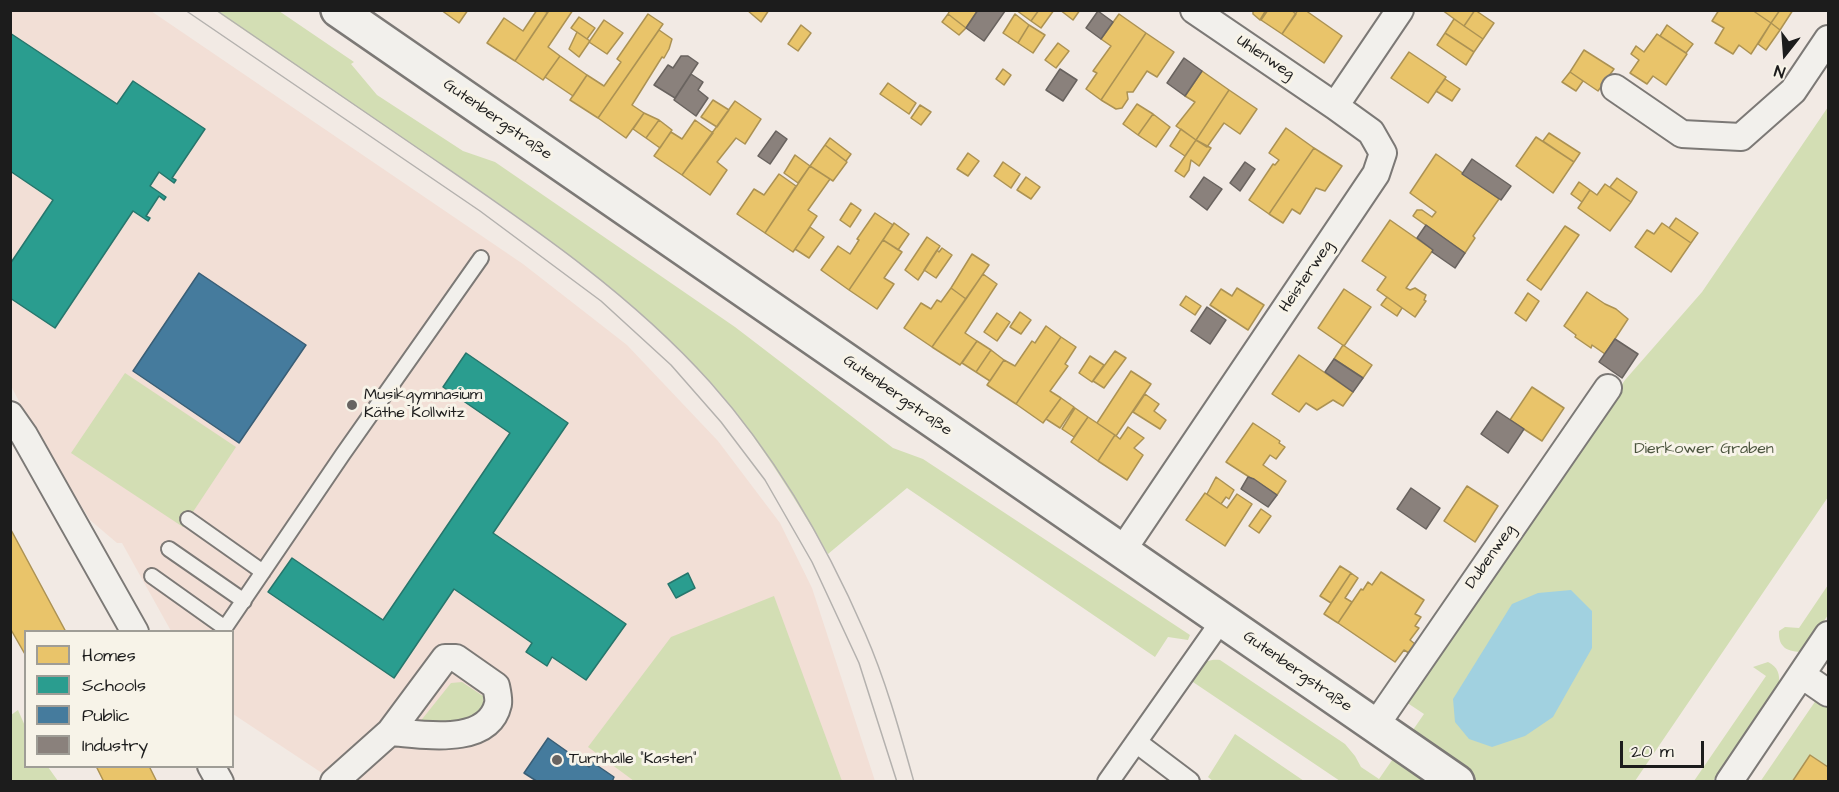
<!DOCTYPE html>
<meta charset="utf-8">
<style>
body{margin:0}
#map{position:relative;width:1839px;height:792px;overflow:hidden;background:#f2eae4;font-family:"Architects Daughter",sans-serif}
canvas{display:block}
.frame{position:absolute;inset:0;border:12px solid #1c1c1c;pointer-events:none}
.legend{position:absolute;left:24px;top:630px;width:210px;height:138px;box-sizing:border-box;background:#f7f3e8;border:2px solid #9f9d96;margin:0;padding:8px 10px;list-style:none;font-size:18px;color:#1c1c1c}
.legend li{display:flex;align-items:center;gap:12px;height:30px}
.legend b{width:30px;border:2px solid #9f9d96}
.north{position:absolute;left:1755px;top:24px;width:60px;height:60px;-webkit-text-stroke:4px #f7f3e8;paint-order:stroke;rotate:197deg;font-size:16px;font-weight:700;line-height:24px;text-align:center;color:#1c1c1c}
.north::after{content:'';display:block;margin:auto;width:21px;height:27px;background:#1c1c1c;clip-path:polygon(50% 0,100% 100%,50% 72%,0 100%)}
.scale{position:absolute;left:1620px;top:741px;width:84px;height:27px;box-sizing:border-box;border:3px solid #1c1c1c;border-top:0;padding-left:8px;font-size:18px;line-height:21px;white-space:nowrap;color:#1c1c1c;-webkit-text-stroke:4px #f7f3e8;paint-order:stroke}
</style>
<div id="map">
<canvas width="1839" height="792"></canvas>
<div class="frame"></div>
<ul class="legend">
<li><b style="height:16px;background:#e9c46a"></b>Homes</li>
<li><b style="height:16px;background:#2a9d8f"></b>Schools</li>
<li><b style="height:16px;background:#457b9d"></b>Public</li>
<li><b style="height:16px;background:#8a817c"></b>Industry</li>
</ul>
<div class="north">N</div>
<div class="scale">20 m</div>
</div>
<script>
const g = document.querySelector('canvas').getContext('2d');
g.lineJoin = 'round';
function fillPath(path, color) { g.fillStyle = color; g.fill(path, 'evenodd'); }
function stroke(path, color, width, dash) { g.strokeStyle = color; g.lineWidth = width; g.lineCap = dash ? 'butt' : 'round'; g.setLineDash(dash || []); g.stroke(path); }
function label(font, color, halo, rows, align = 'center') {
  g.font = font + ' "Architects Daughter",sans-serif'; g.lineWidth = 6; g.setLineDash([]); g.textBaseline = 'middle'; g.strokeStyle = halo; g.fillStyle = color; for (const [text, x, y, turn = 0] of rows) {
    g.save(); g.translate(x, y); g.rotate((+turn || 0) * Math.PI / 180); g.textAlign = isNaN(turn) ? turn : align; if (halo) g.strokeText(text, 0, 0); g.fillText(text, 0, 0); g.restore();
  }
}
fillPath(new Path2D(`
 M 10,11 L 151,11 L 523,264 L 627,345 L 718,441 L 780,523 L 812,588 L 875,781 L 334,781 L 233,714 L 232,632 L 171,631 L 122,543 L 117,543 L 90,520 L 31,424 L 11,386 Z`), '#f2dfd6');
fillPath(new Path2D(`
 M 216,11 L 279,11 L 354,62 L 351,64 L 377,95 L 463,151 L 495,162 L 735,327 L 893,448 L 923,459 L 1190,635 L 1188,640 L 1168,637 L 1155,657 L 907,488 L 828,554 C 792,494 756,434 710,382 C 631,295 533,227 436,161 C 363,111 289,61 216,11 Z
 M 1828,107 L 1828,497 L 1635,781 L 1340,781 L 1190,680 C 1199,668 1203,658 1220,660 L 1345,744 L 1355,756 L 1361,767 L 1379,779 L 1424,714 L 1403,700 L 1406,693 L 1625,380 L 1702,292 Z
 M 125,373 L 236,447 L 183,527 L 71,453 Z
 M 1828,585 L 1828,615 L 1803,652 C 1788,652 1778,648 1779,631 L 1785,627 L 1799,628 Z
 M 774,596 L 842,781 L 634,781 L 588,747 L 671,637 Z
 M 1768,662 C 1778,667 1780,674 1779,685 L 1713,781 L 1694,781 L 1766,676 L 1753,667 Z
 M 462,682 L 483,696 L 484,708 L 471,722 L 415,728 L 451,683 Z
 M 1823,690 L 1828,693 L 1828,767 L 1810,755 L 1792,781 L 1760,782 Z
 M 18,710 L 25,726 L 26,766 L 48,767 L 58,781 L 11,781 L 11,715 Z
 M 1235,734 L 1304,781 L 1214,782 L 1208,777 Z`), '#d3deb4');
fillPath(new Path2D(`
 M 1571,590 L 1592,611 L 1592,648 L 1553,717 L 1525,736 L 1492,747 L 1469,739 L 1455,722 L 1453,699 L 1512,604 L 1538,593 Z`), '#a1d1e0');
const homes = new Path2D(`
 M 441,10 L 468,10 L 459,23 Z
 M 537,10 L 548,12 L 515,61 L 487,43 L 504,18 L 523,31 Z
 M 549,10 L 573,10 L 548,47 L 560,56 L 543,80 L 515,61 Z
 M 747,10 L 769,10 L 761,22 Z
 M 950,10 L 978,10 L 966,28 L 948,14 Z
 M 1016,10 L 1039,10 L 1031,21 Z
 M 1039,10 L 1054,10 L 1041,28 L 1031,21 Z
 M 1060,10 L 1080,10 L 1073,20 Z
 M 1253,10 L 1266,10 L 1260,20 L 1253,14 Z
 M 1268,10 L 1291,10 L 1296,14 L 1282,34 L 1261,20 Z
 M 1298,10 L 1305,10 L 1342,36 L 1324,63 L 1282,34 Z
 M 1442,10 L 1475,10 L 1464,26 Z
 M 1475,10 L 1494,23 L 1483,39 L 1464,26 Z
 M 1719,10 L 1752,10 L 1771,23 L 1751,54 L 1739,45 L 1733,54 L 1715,43 L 1724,28 L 1712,21 Z
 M 1752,10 L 1780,10 L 1771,23 Z
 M 1780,10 L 1793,10 L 1780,30 L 1771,23 Z
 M 648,14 L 663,24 L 598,118 L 570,100 L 587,75 L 604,86 L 621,62 L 617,59 Z
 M 948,14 L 966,28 L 959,35 L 942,22 Z
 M 1015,14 L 1029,25 L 1018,43 L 1003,33 Z
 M 1119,14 L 1146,33 L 1101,100 L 1086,89 L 1097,73 L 1093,71 L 1111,46 L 1101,39 Z
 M 579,17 L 595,28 L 587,39 L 571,28 Z
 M 1454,19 L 1483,39 L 1474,52 L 1445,33 Z
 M 604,20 L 623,33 L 607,54 L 589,42 Z
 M 1771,23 L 1780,30 L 1766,50 L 1758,44 Z
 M 801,25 L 811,33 L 798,51 L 788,44 Z
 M 1029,25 L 1045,35 L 1033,53 L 1018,43 Z
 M 1667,25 L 1693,44 L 1686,53 L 1660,36 Z
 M 659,30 L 672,39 L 669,49 L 664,58 L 662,57 L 632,105 L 644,113 L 626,138 L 598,118 Z
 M 577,32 L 590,41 L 579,57 L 569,49 Z
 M 1146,33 L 1174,52 L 1157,77 L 1147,71 L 1133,92 L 1127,92 L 1128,99 L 1122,108 L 1116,109 L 1101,100 Z
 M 1445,33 L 1474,52 L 1466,65 L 1437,45 Z
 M 1657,34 L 1687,54 L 1666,85 L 1653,76 L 1647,84 L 1630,73 L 1639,60 L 1631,54 L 1636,46 L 1644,52 Z
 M 1058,43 L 1069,51 L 1056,68 L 1045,60 Z
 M 1584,50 L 1614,69 L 1598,91 L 1570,72 Z
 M 1409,52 L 1446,77 L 1428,103 L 1391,78 Z
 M 560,56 L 587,75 L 573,96 L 545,77 Z
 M 1003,69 L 1011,75 L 1004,85 L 996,79 Z
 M 1202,71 L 1229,90 L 1196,140 L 1176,126 L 1195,102 L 1185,96 Z
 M 1570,72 L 1583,81 L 1576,91 L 1562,82 Z
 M 1445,79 L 1460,89 L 1452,101 L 1436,91 Z
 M 888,83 L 916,103 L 909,114 L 880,94 Z
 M 1229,90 L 1257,109 L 1240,134 L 1224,123 L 1207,147 L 1196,140 Z
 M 713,100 L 729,110 L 717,127 L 701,117 Z
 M 735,101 L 761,119 L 745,144 L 736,138 L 717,162 L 727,170 L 710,195 L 682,175 Z
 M 1137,104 L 1153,114 L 1138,135 L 1123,124 Z
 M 920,105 L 931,112 L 921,125 L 911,118 Z
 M 644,113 L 659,120 L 646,138 L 633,129 Z
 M 1153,114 L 1170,127 L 1156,147 L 1138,135 Z
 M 659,120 L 672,130 L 660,148 L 646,138 Z
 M 695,120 L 713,133 L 682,175 L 654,156 L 671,132 L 682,139 Z
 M 1286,128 L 1314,148 L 1269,214 L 1249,200 L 1273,164 L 1275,165 L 1279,160 L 1269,153 Z
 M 1181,129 L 1196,140 L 1185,156 L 1170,146 Z
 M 1549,133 L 1580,153 L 1574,162 L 1543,141 Z
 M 1536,137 L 1574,162 L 1553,193 L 1516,166 Z
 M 830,138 L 851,154 L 846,161 L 825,145 Z
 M 1196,140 L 1211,148 L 1199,166 L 1191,160 L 1189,170 L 1184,177 L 1175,171 Z
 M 825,145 L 847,162 L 833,181 L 810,166 Z
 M 1314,148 L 1342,166 L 1325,191 L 1316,188 L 1300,214 L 1292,209 L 1283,223 L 1269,214 Z
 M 968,153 L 979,161 L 968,176 L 957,169 Z
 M 1436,154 L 1499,199 L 1473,236 L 1475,238 L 1465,253 L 1413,216 L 1417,210 L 1422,210 L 1432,217 L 1436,212 L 1410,193 Z
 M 795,155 L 810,166 L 798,183 L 784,173 Z
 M 1003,162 L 1020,174 L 1011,188 L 994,176 Z
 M 810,166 L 830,179 L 808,210 L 817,216 L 793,252 L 765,233 Z
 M 779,174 L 796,186 L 765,233 L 737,214 L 754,189 L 764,195 Z
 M 1026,177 L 1040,187 L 1031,199 L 1017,190 Z
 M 1617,178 L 1637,192 L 1631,202 L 1610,187 Z
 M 1579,182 L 1590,190 L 1582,202 L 1571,194 Z
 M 1605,184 L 1631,202 L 1610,231 L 1578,208 L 1590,190 L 1597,195 Z
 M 851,203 L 861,210 L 850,227 L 840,220 Z
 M 875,213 L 893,225 L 849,290 L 821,270 L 838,246 L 850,254 L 859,240 L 857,239 Z
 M 1676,218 L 1698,233 L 1691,243 L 1669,228 Z
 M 1390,220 L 1433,250 L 1406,288 L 1410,290 L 1415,288 L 1426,295 L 1424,300 L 1426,301 L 1415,317 L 1377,290 L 1386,277 L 1362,261 Z
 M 894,223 L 909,234 L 898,250 L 883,240 Z
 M 1662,223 L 1691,243 L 1671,272 L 1635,247 L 1647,230 L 1654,234 Z
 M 1565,226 L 1579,235 L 1541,290 L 1527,280 Z
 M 810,227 L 824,237 L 809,258 L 795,249 Z
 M 927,237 L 940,246 L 918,280 L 905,270 Z
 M 883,240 L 902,252 L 884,278 L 894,284 L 877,309 L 849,290 Z
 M 942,248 L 952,255 L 936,278 L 924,270 L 937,250 L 939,252 Z
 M 972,254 L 989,265 L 966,299 L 951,288 Z
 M 983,274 L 997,284 L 965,333 L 977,341 L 960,365 L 932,347 Z
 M 951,288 L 966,299 L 932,347 L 904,328 L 921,303 L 931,309 L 937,300 L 941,302 Z
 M 1237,288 L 1264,305 L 1248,330 L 1210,305 L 1221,289 L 1232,296 Z
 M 1344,289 L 1371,307 L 1344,346 L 1318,328 Z
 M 1587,292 L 1605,304 L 1616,309 L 1628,319 L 1605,354 L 1592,345 L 1591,348 L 1575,337 L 1576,335 L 1564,326 Z
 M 1528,293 L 1539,301 L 1526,321 L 1515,313 Z
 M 1186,296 L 1201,306 L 1195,315 L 1180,305 Z
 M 1387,297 L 1402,308 L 1397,316 L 1381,305 Z
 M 1020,312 L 1031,320 L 1021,334 L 1010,327 Z
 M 997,313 L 1010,322 L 997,341 L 984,332 Z
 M 1046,326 L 1061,337 L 1016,404 L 987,385 L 1004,360 L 1015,366 L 1032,341 L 1035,343 Z
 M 1061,337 L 1076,347 L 1065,364 L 1068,366 L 1050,391 L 1061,398 L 1043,423 L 1016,404 Z
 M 977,341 L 991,350 L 976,372 L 962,363 Z
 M 1343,345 L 1372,365 L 1363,378 L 1334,359 Z
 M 991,350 L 1004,360 L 990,381 L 976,372 Z
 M 1115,351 L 1126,358 L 1104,388 L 1093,381 Z
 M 1299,355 L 1353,392 L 1343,406 L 1333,400 L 1317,410 L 1306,403 L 1299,412 L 1272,394 Z
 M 1090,356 L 1104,365 L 1092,382 L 1079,373 Z
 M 1131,371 L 1151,384 L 1116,436 L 1097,423 Z
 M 1532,387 L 1564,408 L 1542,441 L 1510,420 Z
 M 1145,394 L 1159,404 L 1154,411 L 1166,420 L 1160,429 L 1133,412 Z
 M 1061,398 L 1074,407 L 1060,428 L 1046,419 Z
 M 1075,408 L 1088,417 L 1074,437 L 1062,429 Z
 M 1088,417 L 1115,435 L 1098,461 L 1071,442 Z
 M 1253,423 L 1280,441 L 1279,443 L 1285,447 L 1276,459 L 1270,455 L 1263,465 L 1286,481 L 1277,495 L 1226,462 Z
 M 1128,427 L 1144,438 L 1134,448 L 1143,455 L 1127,480 L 1098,461 L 1115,435 L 1120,439 Z
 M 1216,477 L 1234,490 L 1229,499 L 1226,497 L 1221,504 L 1207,494 Z
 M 1467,486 L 1498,506 L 1475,542 L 1444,521 Z
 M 1205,493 L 1227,508 L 1237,494 L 1252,504 L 1225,546 L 1186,520 Z
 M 1261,509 L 1271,516 L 1259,533 L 1249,526 Z
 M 10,528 L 66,632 L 26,632 L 26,656 L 10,628 Z
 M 1340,566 L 1351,573 L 1331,603 L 1320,596 Z
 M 1381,572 L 1424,600 L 1415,614 L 1421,617 L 1415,626 L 1419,628 L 1410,640 L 1415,644 L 1409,653 L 1404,650 L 1395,662 L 1338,623 L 1361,589 L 1363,590 L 1368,582 L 1372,585 Z
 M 1351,573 L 1358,578 L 1345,598 L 1352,602 L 1338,623 L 1324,614 Z
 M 1810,755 L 1828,767 L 1828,782 L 1792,782 Z
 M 96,766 L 149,766 L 157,782 L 104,782 Z`);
fillPath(homes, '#e9c46a');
stroke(homes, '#ac9253', 1.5);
const schools = new Path2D(`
 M 10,33 L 117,104 L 133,81 L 205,129 L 172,178 L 176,180 L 174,183 L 159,172 L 150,186 L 166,197 L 164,200 L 159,196 L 146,216 L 150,218 L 148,221 L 133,211 L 55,328 L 10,298 L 10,264 L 53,200 L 10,171 Z
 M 466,353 L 568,423 L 493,533 L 626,624 L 586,680 L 552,657 L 547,666 L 526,652 L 532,643 L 454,589 L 394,678 L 268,592 L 292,558 L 383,620 L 510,433 L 443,387 Z
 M 688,573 L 695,588 L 676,598 L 668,584 Z`);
fillPath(schools, '#2a9d8f');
stroke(schools, '#26766c', 1.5);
const public = new Path2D(`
 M 199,273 L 306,345 L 239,443 L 133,371 Z
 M 548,738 L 589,767 L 592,762 L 614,777 L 612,782 L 538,782 L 524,773 Z`);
fillPath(public, '#457b9d');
stroke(public, '#395e76', 1.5);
const industry = new Path2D(`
 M 978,10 L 1005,11 L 984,41 L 966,28 Z
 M 1098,11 L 1113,22 L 1101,39 L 1086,28 Z
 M 681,56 L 688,56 L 698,63 L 675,98 L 654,85 L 668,65 L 673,68 Z
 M 1184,58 L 1202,71 L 1185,96 L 1167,83 Z
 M 1060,69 L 1077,80 L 1063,101 L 1046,90 Z
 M 691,74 L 703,82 L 698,90 L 708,98 L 696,116 L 674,100 Z
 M 776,131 L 787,139 L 770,164 L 758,156 Z
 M 1472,159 L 1511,186 L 1501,200 L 1462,174 Z
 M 1245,162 L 1255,169 L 1240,191 L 1230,183 Z
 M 1204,177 L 1222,189 L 1207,210 L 1190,197 Z
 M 1426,225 L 1465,253 L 1455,268 L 1432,252 L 1433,250 L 1417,238 Z
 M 1207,307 L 1226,320 L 1210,344 L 1191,331 Z
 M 1615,339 L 1638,354 L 1622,378 L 1599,362 Z
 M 1334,359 L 1363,378 L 1353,392 L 1325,372 Z
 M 1497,411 L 1524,429 L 1508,453 L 1481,434 Z
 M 1248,477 L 1254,479 L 1277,495 L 1268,507 L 1241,489 Z
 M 1411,488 L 1440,508 L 1426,529 L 1397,509 Z`);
fillPath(industry, '#8a817c');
stroke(industry, '#69635f', 1.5);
const service = new Path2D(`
 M 188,519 L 263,572
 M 169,549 L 244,601
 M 152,576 L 225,628
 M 222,632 L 343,454 L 481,258`);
const pedestrian = new Path2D(`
 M 1136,742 L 1189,782
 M 1108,782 L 1222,620`);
const minor = new Path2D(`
 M 1194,10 L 1335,106
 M 1615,88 L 1682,134 L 1741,137 L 1793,91 L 1828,39
 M 10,415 L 24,435 L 135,632
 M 1122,551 L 1376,174 L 1383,153 L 1371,132 L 1335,106 L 1400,10
 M 1802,675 L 1828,693
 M 1375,726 L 1608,388
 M 211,766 L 220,782
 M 334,782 L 390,732 L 445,658 L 456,658 L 496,686 C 497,691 499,699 498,704 C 488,747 422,734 390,732
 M 1729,782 L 1828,635`);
const tertiary = new Path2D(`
 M 338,10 L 1457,782`);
stroke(service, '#7c7976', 18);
stroke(pedestrian, '#7c7976', 24);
stroke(minor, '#7c7976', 30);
stroke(tertiary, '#7c7976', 38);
stroke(service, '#f2f0ec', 14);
stroke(pedestrian, '#f2f0ec', 20);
stroke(minor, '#f2f0ec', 26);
stroke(tertiary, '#f2f0ec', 33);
stroke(new Path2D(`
 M 185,10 L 480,211 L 601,301 L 671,365 L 721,422 L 765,480 L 812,562 L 859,663 L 897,782
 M 216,10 C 290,61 364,112 438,162 C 534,228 632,295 710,382 C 775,455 826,543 865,633 C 886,681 900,732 914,782`), '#b4b1ae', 1.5);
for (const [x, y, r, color] of [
 [352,405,6,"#676462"],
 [557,760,6,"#676462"]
]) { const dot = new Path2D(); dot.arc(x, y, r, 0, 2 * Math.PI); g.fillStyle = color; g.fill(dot); stroke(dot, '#f7f3e8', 2); }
label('16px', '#1c1c1c', '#f7f3e8', [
 ["Uhlenweg",1265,58,34],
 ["Gutenbergstraße",497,120,35],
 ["Heisterweg",1307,277,-56],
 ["Gutenbergstraße",897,396,35],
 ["Dubenweg",1491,557,-55],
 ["Gutenbergstraße",1297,672,35]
]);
label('16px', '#1c1c1c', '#f7f3e8', [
 ["Musikgymnasium",364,396],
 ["Käthe Kollwitz",364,414],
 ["Turnhalle \"Kasten\"",569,760]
], 'left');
label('16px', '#4b543e', '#f7f3e8', [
 ["Dierkower Graben",1704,450]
]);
</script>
